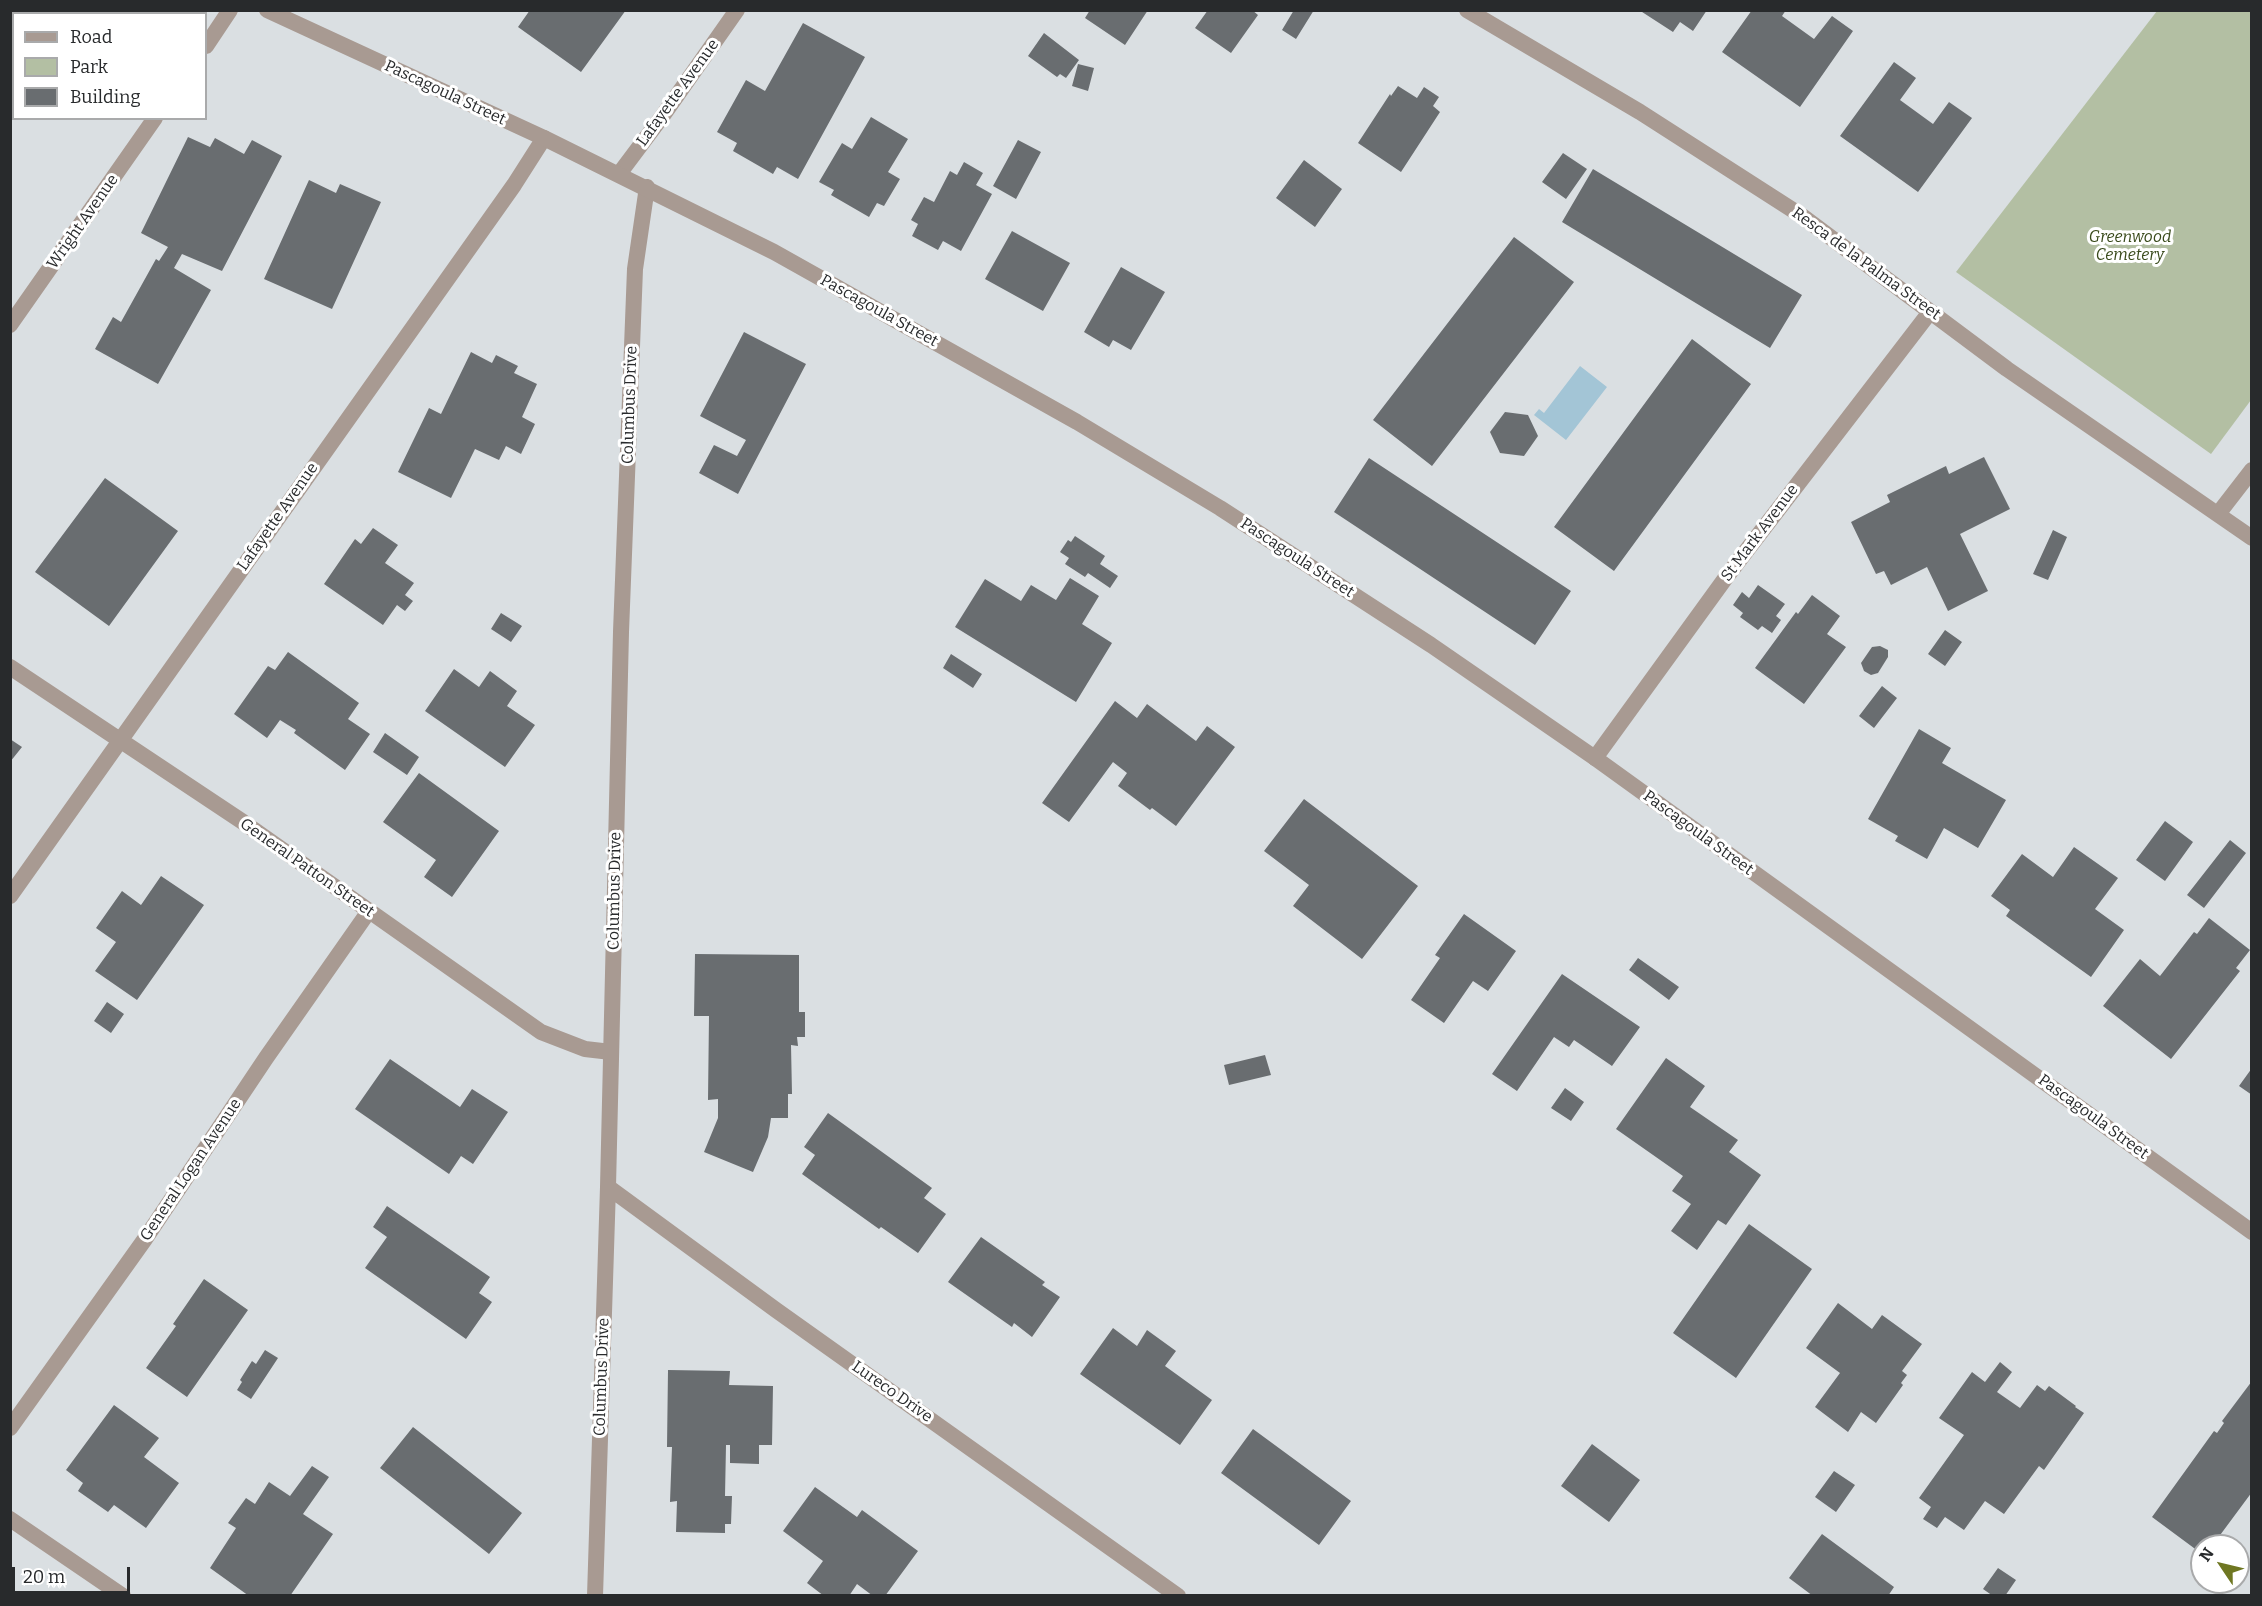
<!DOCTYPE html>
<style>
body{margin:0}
#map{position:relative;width:2262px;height:1606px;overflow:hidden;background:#dadfe2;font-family:Bitter,serif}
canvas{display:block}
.frame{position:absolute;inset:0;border:12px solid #282a2c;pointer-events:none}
.legend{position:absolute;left:12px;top:12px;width:195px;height:108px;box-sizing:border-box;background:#fff;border:2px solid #a9aaab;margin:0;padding:8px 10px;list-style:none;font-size:18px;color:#282a2c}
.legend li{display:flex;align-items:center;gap:12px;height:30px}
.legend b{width:30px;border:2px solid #a9aaab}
.north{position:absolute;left:2190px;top:1534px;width:60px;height:60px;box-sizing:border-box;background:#fff;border:2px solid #a9aaab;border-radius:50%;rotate:305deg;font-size:16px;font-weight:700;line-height:24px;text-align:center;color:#282a2c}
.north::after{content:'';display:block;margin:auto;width:21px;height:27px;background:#6f7722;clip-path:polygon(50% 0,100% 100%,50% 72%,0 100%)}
.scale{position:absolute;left:12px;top:1567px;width:118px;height:27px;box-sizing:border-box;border:3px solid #282a2c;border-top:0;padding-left:8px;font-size:18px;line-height:21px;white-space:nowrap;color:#282a2c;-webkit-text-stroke:4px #fff;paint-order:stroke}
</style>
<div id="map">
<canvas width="2262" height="1606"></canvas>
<div class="frame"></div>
<ul class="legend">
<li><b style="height:8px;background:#a89a92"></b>Road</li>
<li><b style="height:16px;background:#b3bfa3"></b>Park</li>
<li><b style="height:16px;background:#696d70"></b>Building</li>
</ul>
<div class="north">N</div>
<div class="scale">20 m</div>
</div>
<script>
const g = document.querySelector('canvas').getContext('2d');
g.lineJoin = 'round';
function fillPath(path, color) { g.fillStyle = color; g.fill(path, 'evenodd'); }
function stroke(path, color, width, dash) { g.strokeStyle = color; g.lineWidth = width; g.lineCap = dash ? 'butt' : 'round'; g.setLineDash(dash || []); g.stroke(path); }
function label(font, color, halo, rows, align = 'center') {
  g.font = font + ' Bitter,serif'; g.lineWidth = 6; g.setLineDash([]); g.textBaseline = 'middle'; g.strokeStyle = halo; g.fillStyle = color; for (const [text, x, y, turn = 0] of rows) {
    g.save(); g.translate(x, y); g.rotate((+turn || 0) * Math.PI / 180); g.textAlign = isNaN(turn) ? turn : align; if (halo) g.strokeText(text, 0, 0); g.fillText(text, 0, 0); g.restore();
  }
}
fillPath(new Path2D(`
 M 2157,11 L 2251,11 L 2251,400 L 2211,454 L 1956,272 Z`), '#b3bfa3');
fillPath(new Path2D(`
 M 1580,366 L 1607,387 L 1566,440 L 1534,415 L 1539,409 L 1544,413 Z`), '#a3c5d6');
fillPath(new Path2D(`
 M 530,10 L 626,10 L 581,72 L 518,27 Z
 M 1090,10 L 1148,10 L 1125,45 L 1085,18 Z
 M 1208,10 L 1252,10 L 1258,15 L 1231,53 L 1195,28 Z
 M 1294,10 L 1314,10 L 1296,39 L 1282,30 Z
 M 1639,10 L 1707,10 L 1693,31 L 1680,22 L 1673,32 Z
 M 1752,10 L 1786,10 L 1782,16 L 1814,39 L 1832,16 L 1853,31 L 1800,107 L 1722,52 Z
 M 803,23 L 865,57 L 798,179 L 777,167 L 773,174 L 733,151 L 737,143 L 717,132 L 746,80 L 765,91 Z
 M 1044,33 L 1079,60 L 1066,78 L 1060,74 L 1057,77 L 1028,56 Z
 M 1894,62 L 1916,78 L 1900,100 L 1933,124 L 1949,102 L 1972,118 L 1918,192 L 1840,136 Z
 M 1078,64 L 1094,68 L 1088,91 L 1072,86 Z
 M 1398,86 L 1417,98 L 1424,87 L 1439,97 L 1433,106 L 1440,112 L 1401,172 L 1358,143 L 1390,94 L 1391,96 Z
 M 871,117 L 908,139 L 888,172 L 900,179 L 884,206 L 877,203 L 869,217 L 831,195 L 834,190 L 819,182 L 842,143 L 852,149 Z
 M 188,137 L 210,147 L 215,138 L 244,154 L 252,140 L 282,156 L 222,271 L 182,254 L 174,268 L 211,290 L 158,384 L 95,349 L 113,317 L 121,322 L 156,259 L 159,261 L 168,247 L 141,233 Z
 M 1018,140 L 1041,152 L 1016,199 L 993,186 Z
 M 1563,153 L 1587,169 L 1566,199 L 1542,182 Z
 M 1304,160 L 1342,189 L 1315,227 L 1276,198 Z
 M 964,162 L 983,173 L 976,185 L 992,194 L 961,251 L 943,241 L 938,250 L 912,236 L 918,224 L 911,220 L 924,197 L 934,202 L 950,171 L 957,175 Z
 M 1593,169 L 1802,295 L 1770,348 L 1562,222 Z
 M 309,180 L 336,193 L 340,184 L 381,202 L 332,309 L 264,279 Z
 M 1012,231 L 1070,263 L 1043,311 L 985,279 Z
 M 1514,237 L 1574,282 L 1432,466 L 1373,420 Z
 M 1121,267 L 1165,292 L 1131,350 L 1113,340 L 1109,347 L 1084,332 Z
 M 744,332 L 806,364 L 738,494 L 699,473 L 714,445 L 737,456 L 746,440 L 700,416 Z
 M 1692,339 L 1751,384 L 1614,571 L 1554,527 Z
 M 471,352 L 492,363 L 496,355 L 518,366 L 514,373 L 537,384 L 522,417 L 535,424 L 521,454 L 506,446 L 499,460 L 475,449 L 451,498 L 398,472 L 429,408 L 441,414 Z
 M 1505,412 L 1528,415 L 1538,436 L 1524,456 L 1500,453 L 1490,432 Z
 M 1984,457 L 2010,509 L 1960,534 L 1988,591 L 1948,611 L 1927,567 L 1891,585 L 1884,571 L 1876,574 L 1851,522 L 1890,502 L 1887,495 L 1946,466 L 1949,474 Z
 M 1369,458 L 1571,591 L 1535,645 L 1334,512 Z
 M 105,478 L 178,531 L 109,626 L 35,572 Z
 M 373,528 L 398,545 L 385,563 L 414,583 L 405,595 L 413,601 L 405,611 L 397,605 L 383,625 L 324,584 L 355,539 L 361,544 Z
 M 2053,530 L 2067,537 L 2048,580 L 2033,574 Z
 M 1075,536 L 1105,556 L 1100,564 L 1118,576 L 1110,588 L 1088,573 L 1085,577 L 1065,564 L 1069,558 L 1060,552 L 1068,540 L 1071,542 Z
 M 1070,578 L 1099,596 L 1082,624 L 1112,643 L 1076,702 L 955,627 L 985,579 L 1021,601 L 1031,585 L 1056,600 Z
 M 1758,585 L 1785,604 L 1776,616 L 1781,620 L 1772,633 L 1762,626 L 1758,630 L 1740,617 L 1743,613 L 1733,605 L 1742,592 L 1749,598 Z
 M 1812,595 L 1840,616 L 1827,634 L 1846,647 L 1804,704 L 1755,668 L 1796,612 L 1798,614 Z
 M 501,613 L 522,626 L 511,642 L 491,629 Z
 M 1945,630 L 1962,642 L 1945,666 L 1928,654 Z
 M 1880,646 L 1888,650 L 1888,657 L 1878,673 L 1871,675 L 1864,671 L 1861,663 L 1872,647 Z
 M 288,652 L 359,703 L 348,719 L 370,734 L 345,770 L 294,733 L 296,730 L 280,720 L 267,738 L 234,714 L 268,666 L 275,670 Z
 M 951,654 L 982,674 L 973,688 L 943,668 Z
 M 454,669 L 479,687 L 490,671 L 517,691 L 507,706 L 535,725 L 505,767 L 425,711 Z
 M 1882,686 L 1897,698 L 1874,728 L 1859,716 Z
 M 1115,701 L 1137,718 L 1147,704 L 1196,741 L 1207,726 L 1235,747 L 1176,826 L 1152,808 L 1150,810 L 1118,786 L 1127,773 L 1113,762 L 1069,822 L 1042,803 Z
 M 1919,729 L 1951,748 L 1942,763 L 2006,800 L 1978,848 L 1944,828 L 1927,859 L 1895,841 L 1898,836 L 1868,819 Z
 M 385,733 L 419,757 L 407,775 L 373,752 Z
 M 10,739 L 22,747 L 10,762 Z
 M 419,773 L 499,831 L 452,897 L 424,877 L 436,860 L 383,822 Z
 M 1304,799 L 1418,886 L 1362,959 L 1293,906 L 1309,885 L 1264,851 Z
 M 2165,821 L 2193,842 L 2165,881 L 2136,860 Z
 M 2230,840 L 2246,853 L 2204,908 L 2187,895 Z
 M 2074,847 L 2118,878 L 2095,909 L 2124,930 L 2091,977 L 2006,916 L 2010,910 L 1991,896 L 2022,854 L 2053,877 Z
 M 161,876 L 204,905 L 137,1000 L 95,971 L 116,942 L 96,928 L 122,891 L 141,905 Z
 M 1464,914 L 1516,951 L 1488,991 L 1473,981 L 1444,1023 L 1411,1000 L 1440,958 L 1435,955 Z
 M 2209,918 L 2250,950 L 2236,968 L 2240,971 L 2171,1059 L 2103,1006 L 2140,959 L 2160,976 L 2194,932 L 2197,934 Z
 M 695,954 L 799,955 L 799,1012 L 805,1012 L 805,1037 L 797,1037 L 798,1046 L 791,1045 L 792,1094 L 788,1094 L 788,1118 L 771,1118 L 768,1137 L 753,1172 L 704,1152 L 718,1118 L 718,1099 L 708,1100 L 709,1016 L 694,1016 Z
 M 1638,958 L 1679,987 L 1669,1000 L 1629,970 Z
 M 1562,974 L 1640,1027 L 1612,1066 L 1574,1040 L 1569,1047 L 1554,1037 L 1517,1091 L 1492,1074 Z
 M 107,1002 L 124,1014 L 111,1033 L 94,1021 Z
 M 1265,1055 L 1271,1075 L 1229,1085 L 1224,1065 Z
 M 1666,1058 L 1705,1086 L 1690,1107 L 1738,1140 L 1729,1152 L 1761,1175 L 1726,1225 L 1718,1220 L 1697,1250 L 1671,1231 L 1691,1204 L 1672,1191 L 1683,1176 L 1616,1129 Z
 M 390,1059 L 460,1107 L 472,1089 L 508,1112 L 473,1164 L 461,1156 L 449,1174 L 355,1109 Z
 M 2252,1068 L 2252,1095 L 2239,1086 Z
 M 1565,1088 L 1584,1102 L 1571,1121 L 1551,1108 Z
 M 828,1113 L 932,1188 L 924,1198 L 946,1214 L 918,1253 L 881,1227 L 879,1229 L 802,1174 L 815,1155 L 804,1147 Z
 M 387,1206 L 490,1277 L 479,1293 L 492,1302 L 466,1339 L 365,1268 L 387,1237 L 373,1227 Z
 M 1749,1224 L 1812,1269 L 1736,1378 L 1673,1333 Z
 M 981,1237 L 1045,1282 L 1042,1285 L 1060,1297 L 1032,1337 L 1014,1323 L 1012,1327 L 948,1282 Z
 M 204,1279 L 248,1310 L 187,1397 L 146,1368 L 176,1326 L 173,1324 Z
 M 1838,1303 L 1872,1329 L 1882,1315 L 1922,1344 L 1902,1371 L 1907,1375 L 1901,1383 L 1903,1385 L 1876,1423 L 1861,1412 L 1848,1432 L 1815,1407 L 1840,1373 L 1806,1348 Z
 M 1113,1328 L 1137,1346 L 1147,1330 L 1176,1351 L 1165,1366 L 1212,1400 L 1180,1445 L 1080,1374 Z
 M 265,1350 L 278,1358 L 251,1399 L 237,1390 L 242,1382 L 240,1380 L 252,1361 L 256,1364 Z
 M 2000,1362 L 2012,1372 L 1997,1392 L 2020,1408 L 2037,1385 L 2045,1391 L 2049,1386 L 2076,1406 L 2075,1407 L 2084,1413 L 2044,1470 L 2039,1466 L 2004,1514 L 1985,1501 L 1964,1530 L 1945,1517 L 1937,1528 L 1923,1519 L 1931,1507 L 1919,1498 L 1964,1435 L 1939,1418 L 1972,1372 L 1985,1382 Z
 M 668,1370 L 730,1371 L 729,1385 L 773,1386 L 772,1445 L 759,1445 L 759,1464 L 730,1463 L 730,1445 L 726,1445 L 725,1496 L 732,1496 L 731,1524 L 725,1524 L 725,1533 L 676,1532 L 677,1501 L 670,1502 L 672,1447 L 667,1447 Z
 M 2252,1381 L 2252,1492 L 2212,1546 L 2202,1546 L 2202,1554 L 2152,1517 L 2214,1431 L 2217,1433 L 2224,1423 L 2222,1421 Z
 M 114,1405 L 159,1438 L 144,1457 L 179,1483 L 146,1528 L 114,1505 L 108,1512 L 78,1491 L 83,1483 L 66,1470 Z
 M 413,1427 L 522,1513 L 489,1554 L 380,1468 Z
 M 1253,1429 L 1351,1501 L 1319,1545 L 1221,1473 Z
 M 1592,1444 L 1640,1480 L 1609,1522 L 1561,1486 Z
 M 312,1466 L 329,1477 L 303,1514 L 333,1534 L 290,1596 L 249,1596 L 210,1568 L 236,1528 L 228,1523 L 246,1498 L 255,1504 L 269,1482 L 290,1496 Z
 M 1834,1471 L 1855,1485 L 1836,1512 L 1815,1497 Z
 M 815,1487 L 857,1517 L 862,1510 L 918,1551 L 885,1596 L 873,1596 L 857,1584 L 849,1596 L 824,1596 L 807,1583 L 823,1561 L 783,1531 Z
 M 1822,1534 L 1894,1587 L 1888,1596 L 1813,1596 L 1789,1578 Z
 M 1998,1568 L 2016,1580 L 2005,1596 L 1993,1596 L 1983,1589 Z`), '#696d70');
stroke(new Path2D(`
 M 1467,10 L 1640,112 L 1802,216 L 2007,369 L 2252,538
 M 206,46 L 230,10
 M 619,174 L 664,114 L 737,10
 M 10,325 L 155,118
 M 2218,514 L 2252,470
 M 10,667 L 243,822 L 541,1032 L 585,1049 L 611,1052
 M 1595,758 L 1727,576 L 1930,312
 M 10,896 L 514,185 L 544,138
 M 608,1187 L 776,1310 L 1178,1596
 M 10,1428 L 145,1239 L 266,1058 L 369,911
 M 10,1519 L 123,1596
 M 595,1596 L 608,1187 L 621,632 L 635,269 L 647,187`), '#a89a92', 16);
stroke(new Path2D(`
 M 267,10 L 544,138 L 774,252 L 1077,422 L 1220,508 L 1431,645 L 1595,758 L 2252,1232`), '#a89a92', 16);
label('16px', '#282a2c', '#fff', [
 ["Pascagoula Street",445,93,25],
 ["Lafayette Avenue",678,93,-54],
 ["Wright Avenue",83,222,-55],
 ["Resca de la Palma Street",1866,264,36],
 ["Pascagoula Street",879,311,29],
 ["Columbus Drive",630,405,-88],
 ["Lafayette Avenue",278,517,-55],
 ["St Mark Avenue",1760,533,-53],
 ["Pascagoula Street",1297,558,33],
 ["Pascagoula Street",1698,833,36],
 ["General Patton Street",307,868,35],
 ["Columbus Drive",615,891,-89],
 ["Pascagoula Street",2093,1117,36],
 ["General Logan Avenue",191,1170,-56],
 ["Columbus Drive",602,1377,-88],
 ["Lureco Drive",892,1392,35]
]);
label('italic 16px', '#394a1b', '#fff', [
 ["Greenwood",2130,238],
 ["Cemetery",2130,256]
]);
</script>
